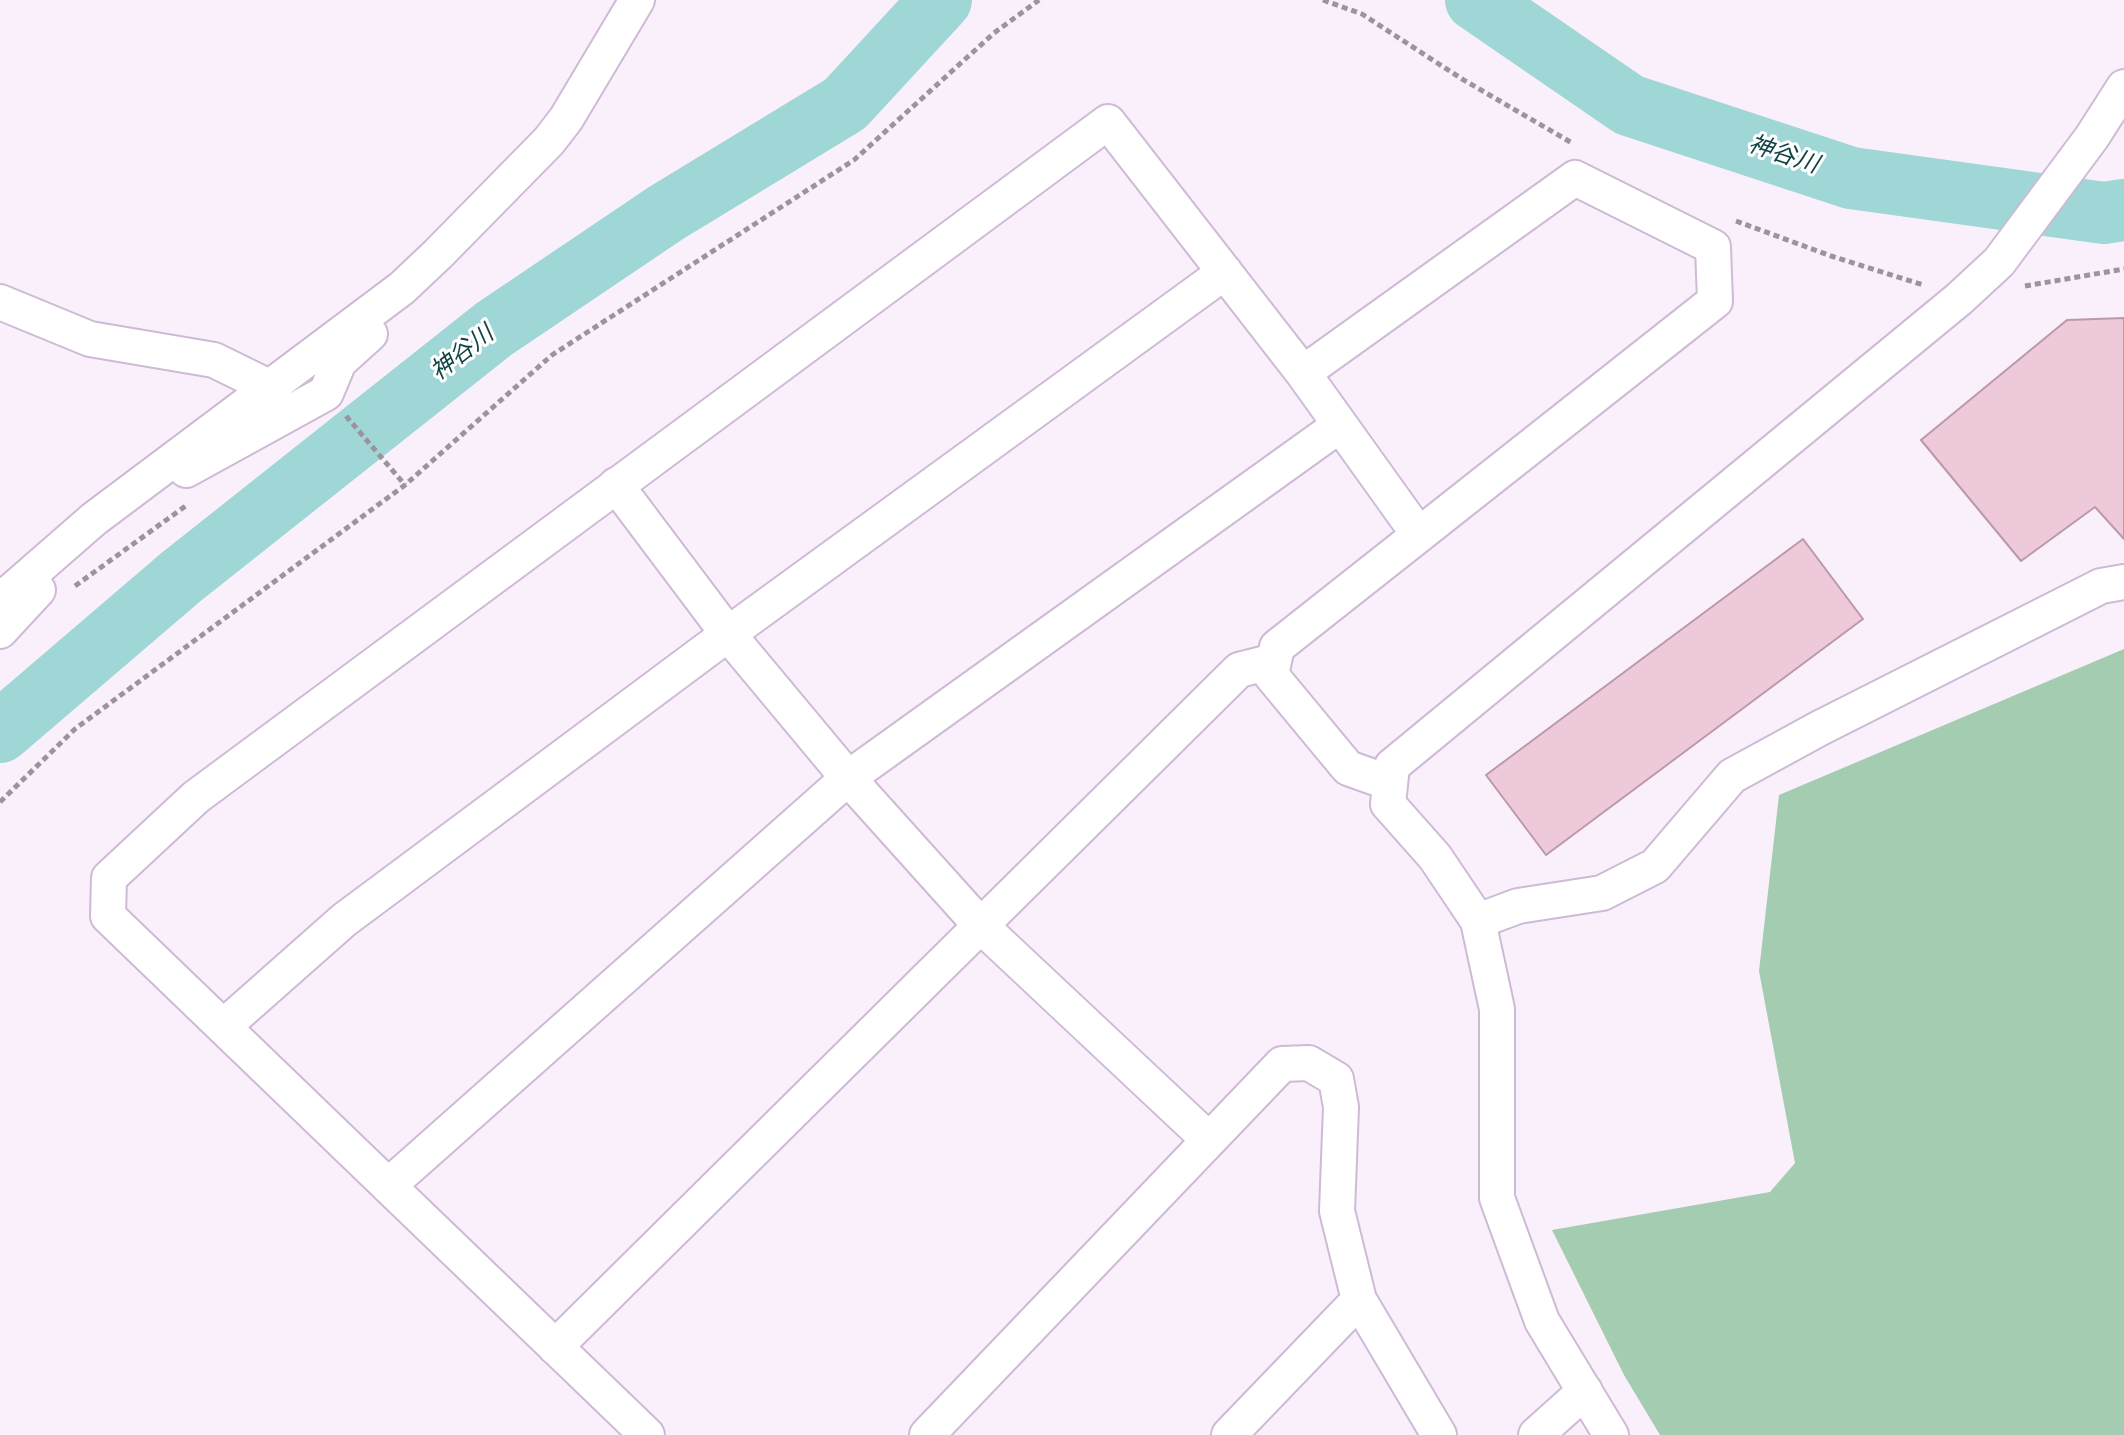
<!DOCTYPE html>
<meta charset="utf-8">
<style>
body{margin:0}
canvas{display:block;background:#f9f0fc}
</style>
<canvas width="2124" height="1435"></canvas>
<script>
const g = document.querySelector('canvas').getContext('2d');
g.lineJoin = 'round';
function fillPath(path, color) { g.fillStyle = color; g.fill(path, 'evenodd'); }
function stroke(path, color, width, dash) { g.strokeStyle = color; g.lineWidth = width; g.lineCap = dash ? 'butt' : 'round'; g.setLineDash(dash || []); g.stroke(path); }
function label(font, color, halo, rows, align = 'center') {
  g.font = font + ' Jost,"Noto Sans JP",sans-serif'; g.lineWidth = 6; g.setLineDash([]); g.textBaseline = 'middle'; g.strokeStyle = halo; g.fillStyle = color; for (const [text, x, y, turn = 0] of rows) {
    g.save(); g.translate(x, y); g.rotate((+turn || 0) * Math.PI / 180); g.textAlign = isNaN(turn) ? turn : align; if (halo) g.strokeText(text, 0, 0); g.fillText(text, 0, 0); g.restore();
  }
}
fillPath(new Path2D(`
 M 2124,649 L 2124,1435 L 1660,1435 L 1624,1375 L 1552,1230 L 1770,1192 L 1795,1163 L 1759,971 L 1779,795 Z`), '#a4ccb1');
stroke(new Path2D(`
 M 1476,0 L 1629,105 L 1851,178 L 2104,213 L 2124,210
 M 0,732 L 181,577 L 494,329 L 666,213 L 845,104 L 941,0`), '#9fd6d6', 62);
const building = new Path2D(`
 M 2124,318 L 2124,539 L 2095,507 L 2021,561 L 1921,440 L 2067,320 Z
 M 1803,539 L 1863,619 L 1546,855 L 1486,775 Z`);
fillPath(building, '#edc9d9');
stroke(building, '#bb99a8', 2);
const street = new Path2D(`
 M 0,302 L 90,339 L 214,360 L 269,387
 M 1303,373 L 1575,178 L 1713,247 L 1715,301 L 1277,647 L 1271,675 L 1348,768 L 1390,783
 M 186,470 L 326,393 L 339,362 L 370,334
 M 616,485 L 728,634 L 848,778 L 981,926 L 1208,1139
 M 0,601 L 94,519 L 402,288 L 438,254 L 549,141 L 566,119 L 637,0
 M 0,631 L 38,590
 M 1478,921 L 1518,906 L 1602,893 L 1655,866 L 1732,776 L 1820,728 L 2101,586 L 2124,582
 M 223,1027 L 344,920 L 728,634 L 1225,272
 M 388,1186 L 848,778 L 1340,425
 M 555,1347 L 1239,670 L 1274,661
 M 647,1435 L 108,916 L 109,878 L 196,797 L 1108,122 L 1303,373 L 1419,535
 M 927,1435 L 1282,1064 L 1309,1063 L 1336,1079 L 1341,1107 L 1337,1211 L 1359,1300 L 1439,1435
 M 1229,1435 L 1359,1300
 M 1536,1435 L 1585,1391
 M 1611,1435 L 1542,1321 L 1497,1198 L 1497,1009 L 1478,921 L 1435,857 L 1388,804 L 1392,766 L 1959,299 L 1999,262 L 2092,137 L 2124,87`);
stroke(street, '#cfbad6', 38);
stroke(new Path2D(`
 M 1323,0 L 1362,14 L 1462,79 L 1572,143
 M 1736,221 L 1831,256 L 1923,285
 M 2025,286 L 2124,269
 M 346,416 L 405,485
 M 75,586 L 187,505
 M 0,802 L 75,729 L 405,485 L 552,355 L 854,160 L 994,33 L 1039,0`), '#9c939e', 5, [6, 4]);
stroke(street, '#fff', 34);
label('italic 24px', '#124445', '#fff', [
 ["神谷川",1783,156,18],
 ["神谷川",463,354,-38]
]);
</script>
